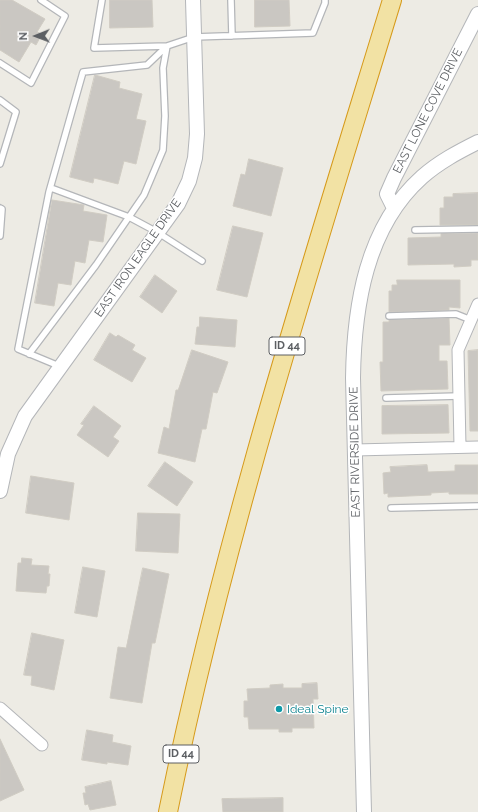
<!DOCTYPE html>
<style>
body{margin:0}
#map{position:relative;width:478px;height:812px;overflow:hidden;background:#edebe4;font-family:Raleway,sans-serif}
canvas{display:block}
.north{position:absolute;left:16px;top:16px;width:40px;height:40px;-webkit-text-stroke:3px #fff;paint-order:stroke;rotate:269deg;font-size:11px;font-weight:700;line-height:16px;text-align:center;color:#5c5f63}
.north::after{content:'';display:block;margin:auto;width:14px;height:18px;background:#5c5f63;clip-path:polygon(50% 0,100% 100%,50% 72%,0 100%)}
</style>
<div id="map">
<canvas width="478" height="812"></canvas>
<div class="north">N</div>
</div>
<script>
const g = document.querySelector('canvas').getContext('2d');
g.lineJoin = 'round';
function fillPath(path, color) { g.fillStyle = color; g.fill(path, 'evenodd'); }
function stroke(path, color, width, dash) { g.strokeStyle = color; g.lineWidth = width; g.lineCap = dash ? 'butt' : 'round'; g.setLineDash(dash || []); g.stroke(path); }
function label(font, color, halo, rows, align = 'center') {
  g.font = font + ' Raleway,sans-serif'; g.lineWidth = 3; g.setLineDash([]); g.textBaseline = 'middle'; g.strokeStyle = halo; g.fillStyle = color; for (const [text, x, y, turn = 0] of rows) {
    g.save(); g.translate(x, y); g.rotate((+turn || 0) * Math.PI / 180); g.textAlign = isNaN(turn) ? turn : align; if (halo) g.strokeText(text, 0, 0); g.fillText(text, 0, 0); g.restore();
  }
}
const building = new Path2D(`
 M 0,0 L 12,0 L 45,19 L 37,32 L 42,34 L 36,45 L 31,42 L 19,62 L 0,50 Z
 M 110,0 L 152,0 L 153,27 L 110,28 Z
 M 255,0 L 289,0 L 290,26 L 255,27 Z
 M 95,75 L 120,82 L 119,88 L 142,94 L 136,119 L 146,121 L 136,164 L 124,161 L 118,184 L 94,178 L 93,183 L 70,177 Z
 M 249,159 L 283,168 L 271,216 L 233,206 L 241,174 L 245,175 Z
 M 478,193 L 478,225 L 440,225 L 440,208 L 444,208 L 444,197 L 453,197 L 453,194 Z
 M 52,200 L 84,205 L 83,211 L 107,215 L 103,242 L 89,240 L 85,263 L 75,261 L 71,285 L 58,283 L 54,306 L 35,303 Z
 M 233,226 L 263,233 L 247,297 L 217,290 Z
 M 478,233 L 478,260 L 471,260 L 471,266 L 454,267 L 454,264 L 408,265 L 408,238 L 441,237 L 441,234 Z
 M 155,275 L 177,291 L 162,313 L 140,297 Z
 M 397,280 L 460,280 L 460,308 L 449,307 L 449,310 L 389,312 L 389,291 L 392,291 L 392,285 L 397,285 Z
 M 200,317 L 237,320 L 235,347 L 195,344 L 197,327 L 199,327 Z
 M 449,318 L 450,345 L 439,345 L 439,361 L 447,361 L 448,389 L 381,391 L 380,362 L 383,362 L 383,322 L 389,322 L 389,320 Z
 M 110,333 L 116,337 L 118,335 L 135,345 L 132,350 L 146,358 L 132,382 L 94,360 Z
 M 192,350 L 228,362 L 217,393 L 213,392 L 206,429 L 202,429 L 195,462 L 158,453 L 164,427 L 169,429 L 176,390 L 178,390 Z
 M 478,350 L 478,431 L 470,431 L 468,351 Z
 M 448,405 L 449,433 L 382,434 L 382,406 Z
 M 94,406 L 121,426 L 113,437 L 119,441 L 108,457 L 77,435 L 84,425 L 81,424 Z
 M 165,462 L 193,482 L 177,506 L 148,486 Z
 M 427,465 L 428,472 L 455,471 L 455,465 L 478,465 L 478,494 L 449,494 L 449,492 L 431,493 L 431,495 L 388,497 L 388,493 L 384,494 L 383,473 L 391,472 L 390,467 Z
 M 31,476 L 74,483 L 69,520 L 26,513 Z
 M 138,513 L 180,514 L 178,553 L 136,551 Z
 M 22,558 L 32,559 L 31,565 L 49,566 L 48,574 L 50,574 L 49,586 L 47,586 L 46,593 L 16,591 L 18,563 L 21,563 Z
 M 83,567 L 105,571 L 97,617 L 75,613 Z
 M 143,568 L 169,574 L 155,643 L 152,643 L 142,703 L 110,698 L 118,647 L 126,648 Z
 M 32,633 L 64,640 L 54,690 L 31,685 L 32,676 L 24,675 Z
 M 317,683 L 318,699 L 313,699 L 314,728 L 292,728 L 292,732 L 279,732 L 279,729 L 249,729 L 248,717 L 244,717 L 244,701 L 248,701 L 247,689 L 270,688 L 270,685 L 283,684 L 283,688 L 302,688 L 302,684 Z
 M 87,730 L 113,735 L 112,742 L 131,746 L 128,765 L 107,762 L 107,764 L 82,760 Z
 M 0,739 L 24,790 L 0,801 Z
 M 111,781 L 116,805 L 90,810 L 88,804 L 85,805 L 83,793 L 86,793 L 85,787 Z
 M 283,798 L 283,812 L 223,812 L 222,799 Z`);
fillPath(building, '#cac7c2');
stroke(building, '#d0ccc3', 1);
const service = new Path2D(`
 M 231,0 L 232,36
 M 0,63 L 31,83 L 65,16 L 41,0
 M 0,100 L 16,112 L 0,164
 M 51,188 L 129,217 L 157,232 L 202,261
 M 0,208 L 2,209 L 0,236
 M 415,230 L 478,229
 M 389,316 L 456,314 L 471,320
 M 29,354 L 96,265 L 144,195 L 163,150 L 165,116 L 163,68 L 167,46 L 94,48 L 102,0
 M 59,366 L 18,349 L 49,192 L 83,72 L 147,65 L 167,46 L 194,37 L 313,33 L 325,3 L 325,0
 M 386,398 L 459,396
 M 391,508 L 478,506`);
const minor = new Path2D(`
 M 460,447 L 458,350 L 478,304
 M 355,450 L 478,447
 M 0,708 L 42,745`);
const tertiary = new Path2D(`
 M 394,208 L 387,194 L 394,178 L 478,14
 M 0,491 L 8,454 L 25,416 L 178,204 L 189,181 L 195,158 L 197,134 L 193,0
 M 364,812 L 353,378 C 354,306 366,227 422,177 C 439,162 458,152 478,142`);
const trunk = new Path2D(`
 M 168,812 C 224,536 310,269 392,0`);
stroke(service, '#b4b6b9', 8);
stroke(minor, '#b4b6b9', 13);
stroke(tertiary, '#b4b6b9', 16);
stroke(trunk, '#d69a1a', 20);
stroke(service, '#fff', 5.5);
stroke(minor, '#fff', 11);
stroke(tertiary, '#fff', 14);
stroke(trunk, '#f2e2a4', 18);
for (const [x, y, r, color] of [
 [279,709,4,"#0f9aa8"]
]) { const dot = new Path2D(); dot.arc(x, y, r, 0, 2 * Math.PI); g.fillStyle = color; g.fill(dot); stroke(dot, '#fff', 1.5); }
for (const [x, y, w] of [
 [287,346,36],
 [181,754,36]
]) { const box = new Path2D(); box.roundRect(x - w / 2, y - 9, w, 18, 3); g.fillStyle = '#fff'; g.fill(box); stroke(box, '#5c5f63', 1); }
label('bold 11px', '#5c5f63', null, [
 ["ID 44",287,346],
 ["ID 44",181,754]
]);
label('12px', '#5c5f63', '#fff', [
 ["EAST LONE COVE DRIVE",428,111,-63],
 ["EAST IRON EAGLE DRIVE",138,258,-55],
 ["EAST RIVERSIDE DRIVE",355,452,-91]
]);
label('12px', '#0d838f', '#fff', [
 ["Ideal Spine",287,709]
], 'left');
</script>
